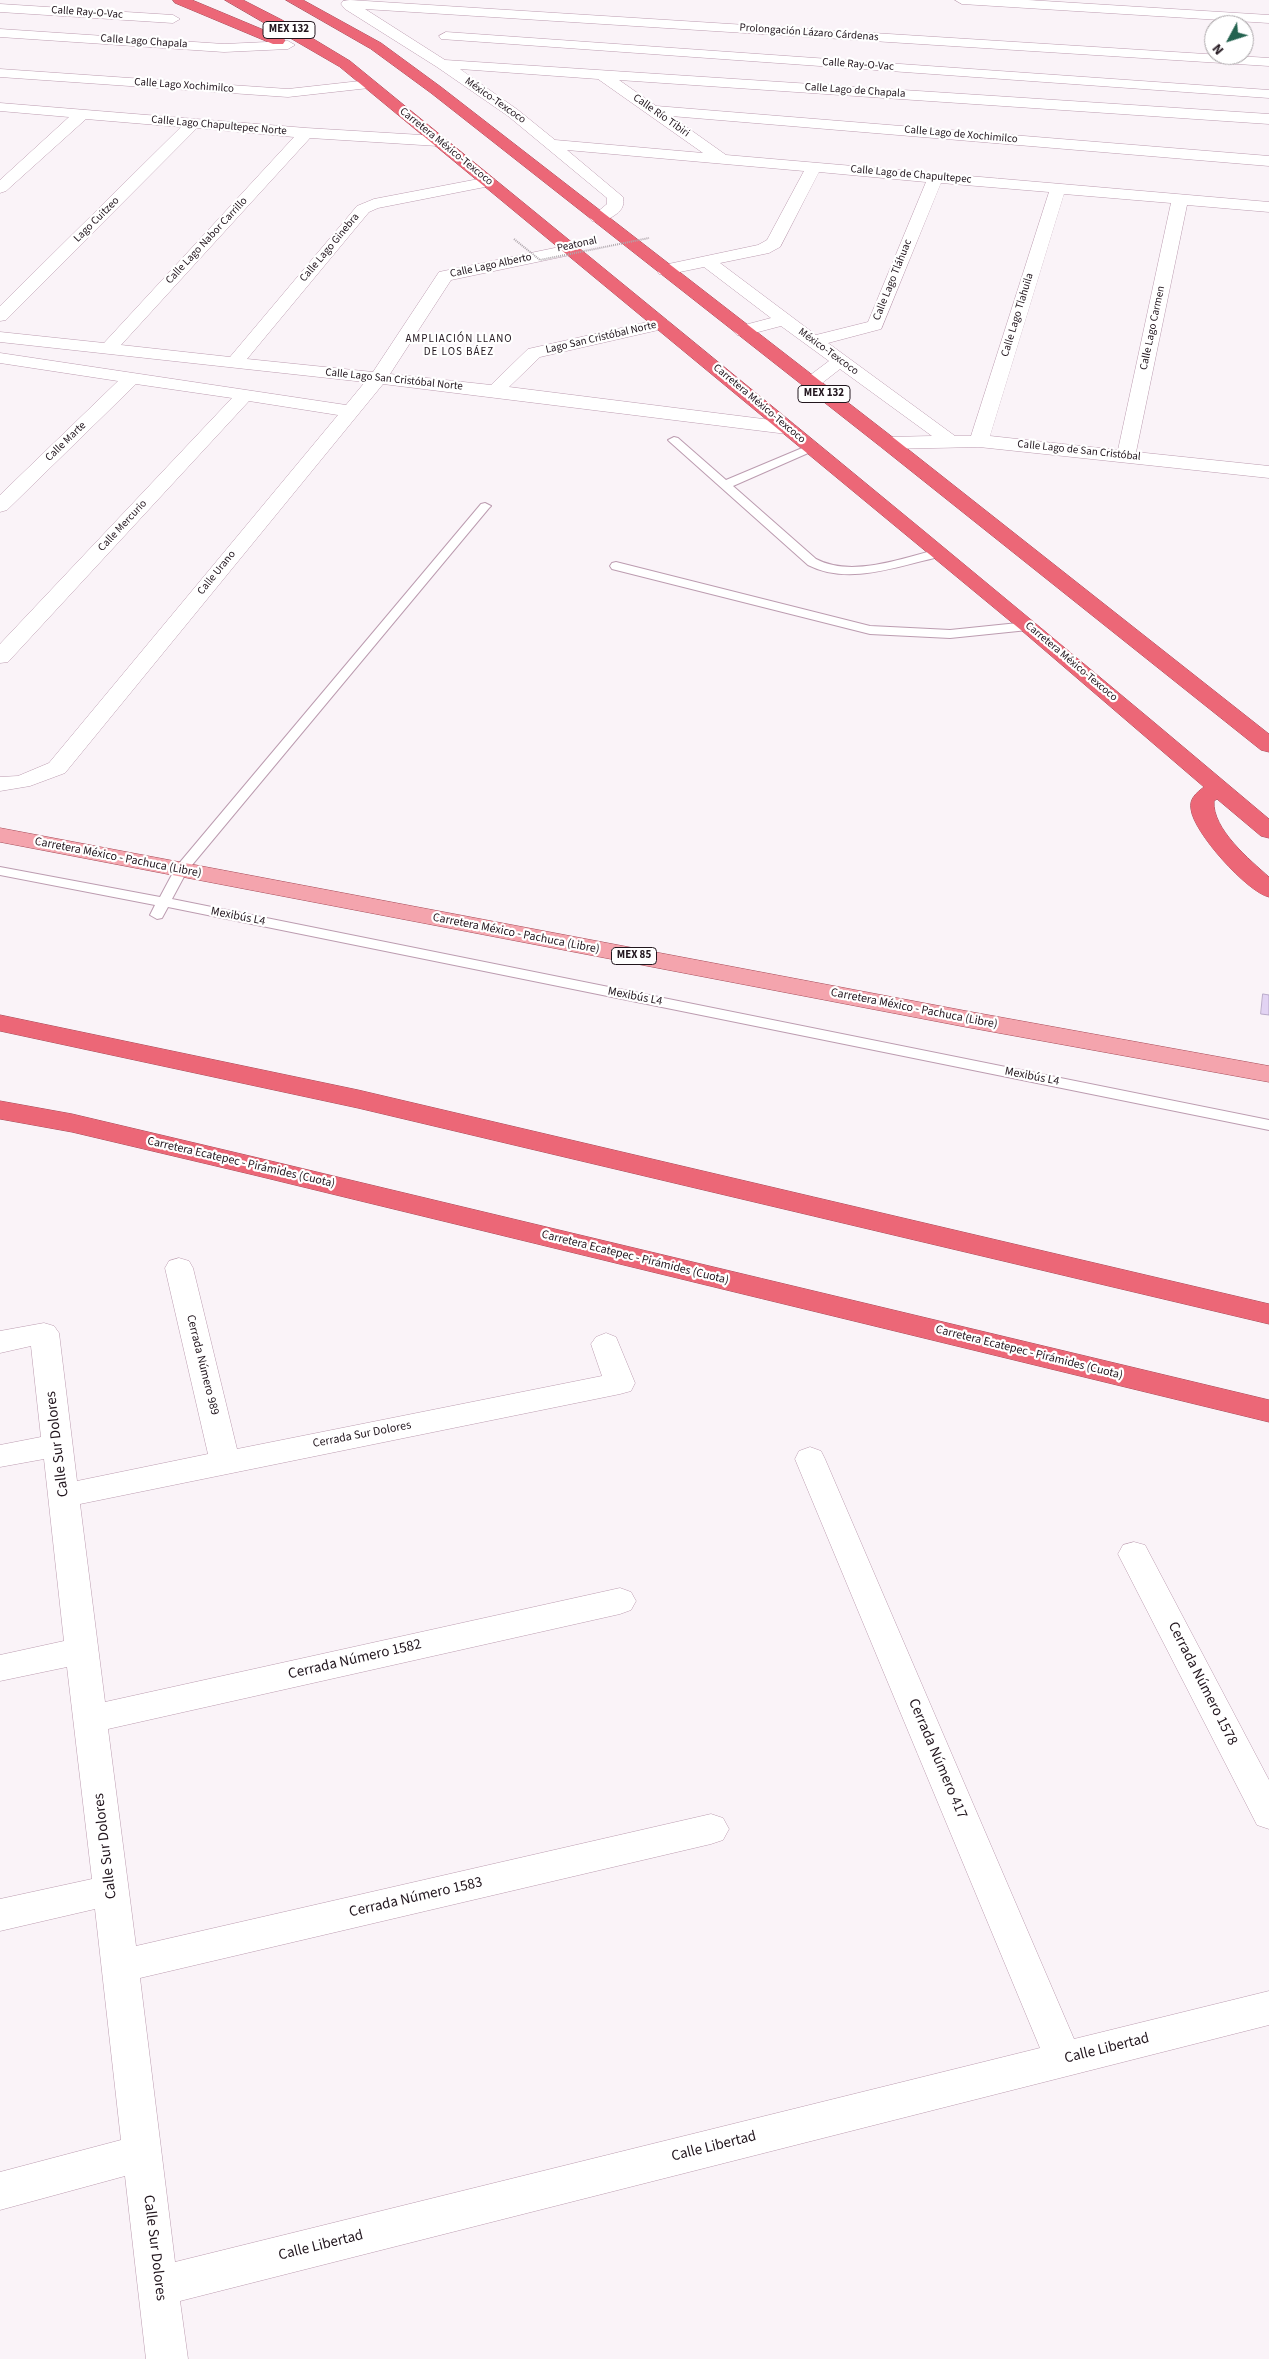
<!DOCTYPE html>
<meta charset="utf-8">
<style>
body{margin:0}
#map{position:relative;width:1269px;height:2359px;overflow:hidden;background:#faf3f8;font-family:"Source Sans 3",sans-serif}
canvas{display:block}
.north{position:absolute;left:1204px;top:15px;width:50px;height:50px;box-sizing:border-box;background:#fff;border:1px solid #a7a2a5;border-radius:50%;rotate:230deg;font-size:14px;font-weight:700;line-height:20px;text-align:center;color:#22161e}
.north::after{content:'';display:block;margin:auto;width:18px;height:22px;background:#246350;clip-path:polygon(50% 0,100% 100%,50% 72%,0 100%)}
</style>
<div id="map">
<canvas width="1269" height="2359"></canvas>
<div class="north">N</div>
</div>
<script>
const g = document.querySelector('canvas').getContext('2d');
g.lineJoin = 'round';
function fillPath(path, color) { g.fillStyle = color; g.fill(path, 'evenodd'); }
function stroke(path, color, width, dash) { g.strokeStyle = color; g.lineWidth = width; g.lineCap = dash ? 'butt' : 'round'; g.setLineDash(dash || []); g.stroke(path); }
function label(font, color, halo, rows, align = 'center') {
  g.font = font + ' "Source Sans 3",sans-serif'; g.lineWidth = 4.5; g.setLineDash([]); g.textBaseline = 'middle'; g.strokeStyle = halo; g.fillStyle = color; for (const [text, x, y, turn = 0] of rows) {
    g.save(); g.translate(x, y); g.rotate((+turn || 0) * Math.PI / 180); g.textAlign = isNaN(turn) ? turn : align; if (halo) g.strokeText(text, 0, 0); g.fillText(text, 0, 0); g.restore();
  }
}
const building = new Path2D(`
 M 1263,994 L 1269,995 L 1269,1015 L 1261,1014 Z`);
fillPath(building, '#e2d3f3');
stroke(building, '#baabca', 1);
const lane = new Path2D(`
 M 674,437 L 678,438 L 726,480 L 807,446 L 815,446 L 815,450 L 733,486 L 816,559 C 852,578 902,558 939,549 L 945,553 L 939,557 C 897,566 849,586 808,565 L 670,442 L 668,440 Z
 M 485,503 L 491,506 L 489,508 L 187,871 L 172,899 L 1269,1120 L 1269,1130 L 168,907 L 162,918 L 157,919 L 150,915 L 155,905 L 0,875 L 0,867 L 160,897 L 176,867 L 481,504 Z
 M 616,562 L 870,626 L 950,630 L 1028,622 L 1034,626 L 1028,630 L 950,638 L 870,634 L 612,569 L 610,566 L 612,563 Z`);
const street = new Path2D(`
 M 350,0 L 1269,58 L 1269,66 L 365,9 L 445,60 L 1269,114 L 1269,124 L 619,80 L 656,106 L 1269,156 L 1269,166 L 671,116 L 726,155 L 1269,202 L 1269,212 L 1187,205 L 1136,452 L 1269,466 L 1269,478 L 979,447 L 888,449 L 881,447 L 879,443 L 881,439 L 888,437 L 932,436 L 840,369 L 817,387 L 805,387 L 802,383 L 805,379 L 829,361 L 781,326 L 743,336 L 737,335 L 734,331 L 737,327 L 771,318 L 704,267 L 665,275 L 659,274 L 657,270 L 659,266 L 758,245 L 767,240 L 804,171 L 567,150 L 623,197 C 623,200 624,203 623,205 C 621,215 601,224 592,221 L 590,218 L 607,204 L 607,198 L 508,116 L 437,67 L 345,9 L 341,4 L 343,1 ZM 460,69 L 598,79 L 703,153 L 555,140 L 518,110 ZM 819,172 L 926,182 L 868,322 L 816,335 L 720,263 L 769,253 L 780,247 ZM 941,183 L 1049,192 L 971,436 L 955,436 L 828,343 L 881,329 ZM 1064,194 L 1171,203 L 1118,450 L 990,436 Z
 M 955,0 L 1028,0 L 1269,15 L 1269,23 L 962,4 Z
 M 0,4 L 173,15 L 180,19 L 173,23 L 0,12 Z
 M 0,29 L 224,44 L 288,41 L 295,45 L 288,49 L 224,52 L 0,37 Z
 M 446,32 L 1269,90 L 1269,98 L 441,39 L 439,36 Z
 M 0,69 L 288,89 L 369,80 L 376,84 L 369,88 L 288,97 L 0,77 Z
 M 0,103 L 306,128 L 438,136 L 446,141 L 438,146 L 310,138 L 121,345 L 230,357 L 357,206 L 374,199 L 489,177 L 495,179 L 497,182 L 495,185 L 378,208 L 369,212 L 247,359 L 373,372 L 439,272 L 569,245 L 575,246 L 577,250 L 575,254 L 451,280 L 390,374 L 491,385 L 528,349 L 661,319 L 667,320 L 670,324 L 667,328 L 540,357 L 509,387 L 787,422 L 794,424 L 796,428 L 794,432 L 787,434 L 383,384 L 65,773 L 30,786 L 0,791 L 0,777 L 18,776 L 49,763 L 338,415 L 249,401 L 8,662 L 0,663 L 0,644 L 232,398 L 136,384 L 7,510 L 0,512 L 0,495 L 118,381 L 0,363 L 0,353 L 346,405 L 365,382 L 0,342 L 0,332 L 104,343 L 294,137 L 197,128 L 6,320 L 0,321 L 0,306 L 181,127 L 86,119 L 6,191 L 0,193 L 0,180 L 69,117 L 0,111 Z
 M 179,1258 L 189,1261 L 193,1268 L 237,1449 L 602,1376 L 591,1344 L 596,1337 L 606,1333 L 616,1337 L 635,1383 L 631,1391 L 620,1394 L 80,1504 L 105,1702 L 620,1588 L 631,1592 L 636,1601 L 631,1610 L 620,1614 L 108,1729 L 136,1946 L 711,1814 L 723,1818 L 729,1829 L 723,1840 L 711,1844 L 140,1978 L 175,2262 L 1040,2048 L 795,1459 L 799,1451 L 810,1447 L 821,1451 L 825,1459 L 1074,2039 L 1269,1991 L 1269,2025 L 180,2301 L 188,2359 L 146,2359 L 125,2176 L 0,2210 L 0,2172 L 121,2140 L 95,1909 L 0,1931 L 0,1899 L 92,1879 L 67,1667 L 0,1681 L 0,1655 L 64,1641 L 44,1459 L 0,1467 L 0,1445 L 41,1437 L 31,1346 L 0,1353 L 0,1331 L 44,1323 L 54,1326 L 59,1333 L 77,1481 L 208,1454 L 165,1268 L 169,1261 Z
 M 1134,1542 L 1145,1545 L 1269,1780 L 1269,1829 L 1257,1825 L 1118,1554 L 1123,1545 Z`);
const primary = new Path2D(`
 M 0,828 L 966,1011 L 1269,1066 L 1269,1082 L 966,1027 L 0,842 Z`);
const highway = new Path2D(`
 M 173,0 L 192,0 L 283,38 L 285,41 L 283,44 L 273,44 L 175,3 Z
 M 225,0 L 243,0 L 282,20 L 350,61 C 657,312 966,563 1269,819 L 1269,838 L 1261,836 L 1217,799 L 1214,801 C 1212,829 1250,860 1269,877 L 1269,897 C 1247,892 1193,832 1191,809 C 1189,799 1196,793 1204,787 L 1021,630 L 340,67 Z
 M 286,0 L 303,0 L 381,43 L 441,87 L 895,439 L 1269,734 L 1269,752 L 1261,750 L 881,447 L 431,93 L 371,49 Z
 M 0,1015 L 358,1090 L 1269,1304 L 1269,1324 L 358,1108 L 0,1031 Z
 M 0,1101 L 72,1114 L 254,1157 L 1269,1400 L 1269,1422 L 254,1175 L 72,1132 L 0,1119 Z`);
stroke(lane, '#bc9cb0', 2);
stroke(street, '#bc9cb0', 1);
stroke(primary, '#a54b58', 1);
stroke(highway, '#a54b58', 1);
fillPath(lane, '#fff');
fillPath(street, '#fff');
fillPath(primary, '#f4a4ad');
fillPath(highway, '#ec6777');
stroke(new Path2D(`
 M 514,239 L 540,260 L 649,238`), '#afa7ad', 2, [1, 1]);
label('11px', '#22161e', '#fff', [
 ["Calle Ray-O-Vac",87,13,4],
 ["Prolongación Lázaro Cárdenas",809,33,4],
 ["Calle Lago Chapala",144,42,4],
 ["Calle Ray-O-Vac",858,65,4],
 ["Calle Lago Xochimilco",184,86,4],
 ["Calle Lago de Chapala",855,91,4],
 ["México-Texcoco",495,101,35],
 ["Calle Río Tibiri",661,116,35],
 ["Calle Lago Chapultepec Norte",219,126,5],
 ["Calle Lago de Xochimilco",961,135,5],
 ["Carretera México-Texcoco",446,147,39],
 ["Calle Lago de Chapultepec",911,175,5],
 ["Lago Cuitzeo",97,220,-45],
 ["Calle Lago Nabor Carrillo",207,241,-47],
 ["Peatonal",577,245,-12],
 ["Calle Lago Ginebra",330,248,-50],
 ["Calle Lago Alberto",491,266,-12],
 ["Calle Lago Tláhuac",893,280,-68],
 ["Calle Lago Tlahuila",1018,315,-73],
 ["Calle Lago Carmen",1153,328,-78],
 ["Lago San Cristóbal Norte",601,338,-13],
 ["México-Texcoco",828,352,36],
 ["Calle Lago San Cristóbal Norte",394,380,6],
 ["Carretera México-Texcoco",759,404,40],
 ["Calle Marte",66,442,-44],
 ["Calle Lago de San Cristóbal",1079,451,6],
 ["Calle Mercurio",123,526,-47],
 ["Calle Urano",217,573,-51],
 ["Carretera México-Texcoco",1071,662,40]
]);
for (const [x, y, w] of [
 [289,30,52],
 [824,394,52],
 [634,956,45]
]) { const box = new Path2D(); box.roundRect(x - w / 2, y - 8.5, w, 17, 4); g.fillStyle = '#fff'; g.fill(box); stroke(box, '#22161e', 1); }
label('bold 11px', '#22161e', null, [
 ["MEX 132",289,30],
 ["MEX 132",824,394],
 ["MEX 85",634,956]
]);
g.letterSpacing = '1px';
label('11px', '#22161e', '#fff', [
 ["AMPLIACIÓN LLANO",459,340],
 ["DE LOS BÁEZ",459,353]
]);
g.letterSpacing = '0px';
label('12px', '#22161e', '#fff', [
 ["Carretera México - Pachuca (Libre)",118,858,11],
 ["Mexibús L4",238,917,11],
 ["Carretera México - Pachuca (Libre)",516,934,11],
 ["Mexibús L4",635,997,11],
 ["Carretera México - Pachuca (Libre)",914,1009,11],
 ["Mexibús L4",1032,1077,11],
 ["Carretera Ecatepec - Pirámides (Cuota)",241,1163,13],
 ["Carretera Ecatepec - Pirámides (Cuota)",635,1258,14],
 ["Carretera Ecatepec - Pirámides (Cuota)",1029,1353,14],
 ["Cerrada Número 989",202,1365,76],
 ["Cerrada Sur Dolores",362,1435,-11]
]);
label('15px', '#22161e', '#fff', [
 ["Calle Sur Dolores",58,1444,-97],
 ["Cerrada Número 1582",355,1660,-13],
 ["Cerrada Número 1578",1202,1684,63],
 ["Cerrada Número 417",937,1759,67],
 ["Calle Sur Dolores",106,1846,-97],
 ["Cerrada Número 1583",416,1898,-13],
 ["Calle Libertad",1107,2049,-14],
 ["Calle Libertad",714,2147,-14],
 ["Calle Libertad",321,2246,-14],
 ["Calle Sur Dolores",154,2248,83]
]);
</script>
